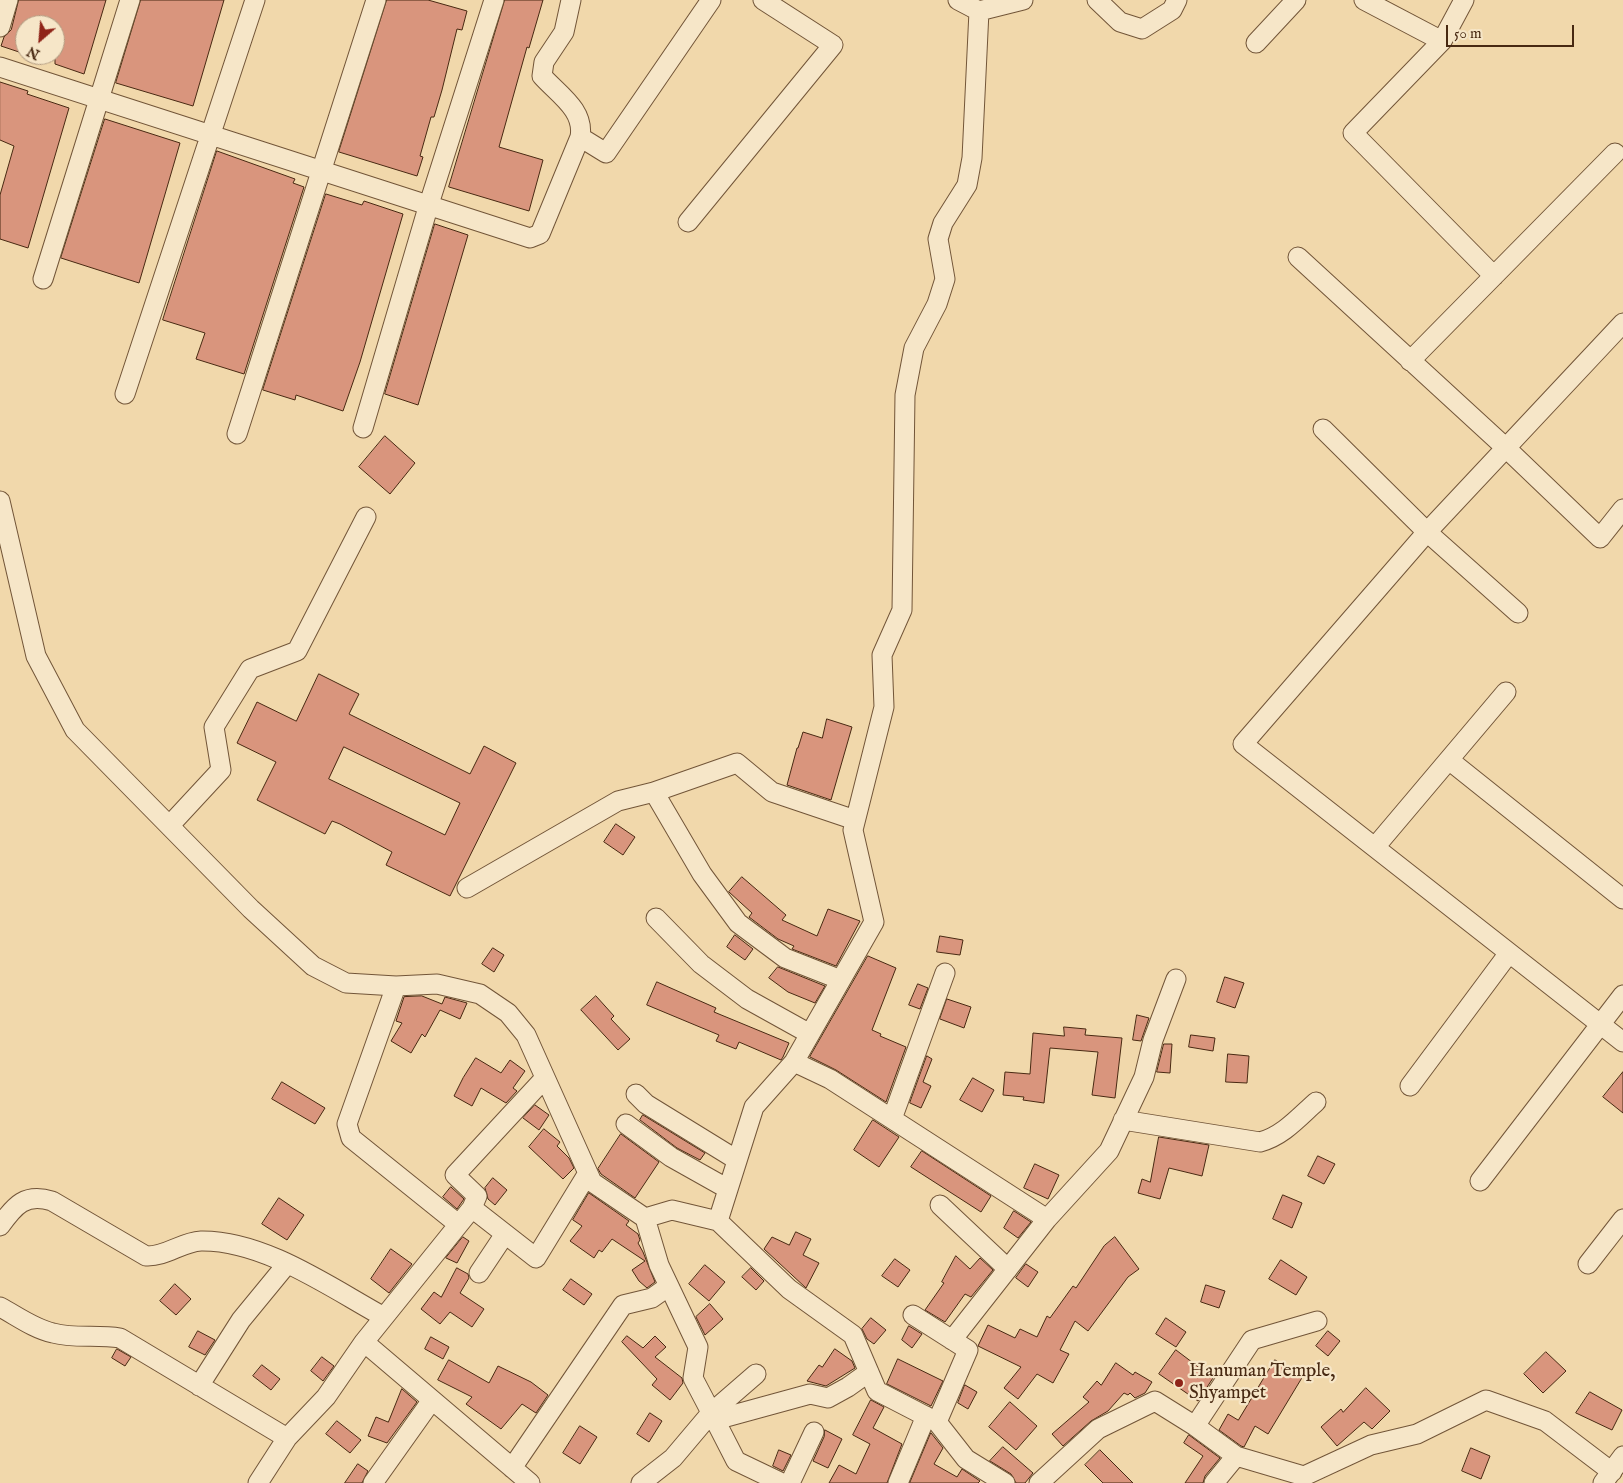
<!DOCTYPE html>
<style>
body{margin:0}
#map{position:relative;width:1623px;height:1483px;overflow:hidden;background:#f1d8ab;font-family:"IM FELL English",serif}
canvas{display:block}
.north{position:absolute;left:15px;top:15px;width:50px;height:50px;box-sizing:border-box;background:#f6e6c8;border:1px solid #b09a7f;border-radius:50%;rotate:207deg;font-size:14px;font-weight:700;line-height:20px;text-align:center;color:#482912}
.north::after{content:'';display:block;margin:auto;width:18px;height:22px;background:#8f2418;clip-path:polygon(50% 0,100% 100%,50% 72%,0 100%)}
.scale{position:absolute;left:1446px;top:25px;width:128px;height:22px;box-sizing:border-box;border:2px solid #482912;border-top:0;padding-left:6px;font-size:15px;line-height:18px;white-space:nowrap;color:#482912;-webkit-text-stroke:4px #f6e6c8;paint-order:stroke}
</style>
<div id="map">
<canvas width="1623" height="1483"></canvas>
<div class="north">N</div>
<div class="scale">50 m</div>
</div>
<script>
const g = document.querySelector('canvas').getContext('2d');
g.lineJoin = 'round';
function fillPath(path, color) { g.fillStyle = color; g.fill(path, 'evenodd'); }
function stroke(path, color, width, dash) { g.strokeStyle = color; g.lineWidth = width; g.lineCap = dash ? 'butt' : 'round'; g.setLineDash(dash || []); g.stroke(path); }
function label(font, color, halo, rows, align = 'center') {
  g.font = font + ' "IM FELL English",serif'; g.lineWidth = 4.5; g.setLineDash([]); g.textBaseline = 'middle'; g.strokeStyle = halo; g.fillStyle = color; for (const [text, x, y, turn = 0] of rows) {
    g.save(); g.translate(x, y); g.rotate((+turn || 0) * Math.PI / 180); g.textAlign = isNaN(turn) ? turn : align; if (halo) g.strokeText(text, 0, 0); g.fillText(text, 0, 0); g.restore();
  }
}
const building = new Path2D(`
 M 19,0 L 106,0 L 84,74 L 55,64 L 55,25 L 25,25 L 25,54 L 1,46 L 4,37 L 11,30 Z
 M 141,0 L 224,0 L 193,106 L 116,83 Z
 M 387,0 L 428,0 L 467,11 L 462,30 L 457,29 L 442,90 L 434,117 L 431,117 L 420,156 L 423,157 L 417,176 L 339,152 Z
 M 505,0 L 543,0 L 529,48 L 527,47 L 499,147 L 543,160 L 529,211 L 449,187 Z
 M 0,82 L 28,91 L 27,94 L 69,108 L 28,248 L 0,239 L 0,195 L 14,146 L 0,140 Z
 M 105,119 L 180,143 L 139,283 L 61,258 Z
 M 217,151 L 295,179 L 293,183 L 304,187 L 244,374 L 196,359 L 205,333 L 163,320 Z
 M 326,194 L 362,205 L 364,201 L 403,214 L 360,362 L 343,411 L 296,395 L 295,400 L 263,390 Z
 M 435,224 L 468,235 L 418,405 L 385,394 Z
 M 385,436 L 415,463 L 390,494 L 359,467 Z
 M 319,674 L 359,694 L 349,714 L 470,774 L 484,746 L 516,763 L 450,896 L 386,865 L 392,852 L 340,824 L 332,821 L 325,834 L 257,800 L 276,762 L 237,743 L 257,702 L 296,721 ZM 344,747 L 460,803 L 445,835 L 329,779 Z
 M 827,719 L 852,727 L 831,800 L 787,785 L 797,748 L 798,748 L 803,732 L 822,738 Z
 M 616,824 L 635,837 L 623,855 L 604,842 Z
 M 742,877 L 786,915 L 782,920 L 817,936 L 828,909 L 860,921 L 836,966 L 792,949 L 794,946 L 778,939 L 749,917 L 752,913 L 729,892 Z
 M 735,935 L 753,949 L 745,960 L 727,947 Z
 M 940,936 L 963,940 L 960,955 L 937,952 Z
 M 493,948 L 504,955 L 494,972 L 482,964 Z
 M 868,956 L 896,968 L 872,1030 L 881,1034 L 880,1036 L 906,1047 L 886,1102 L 836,1070 L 810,1057 Z
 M 778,967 L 825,986 L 815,1003 L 788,992 L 769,978 Z
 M 1225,977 L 1244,983 L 1235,1008 L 1217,1002 Z
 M 657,982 L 716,1008 L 714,1012 L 789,1043 L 783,1057 L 781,1060 L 739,1042 L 736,1049 L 716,1041 L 719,1035 L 647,1005 Z
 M 918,984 L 928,988 L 920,1009 L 909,1005 Z
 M 422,996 L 442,1004 L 445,997 L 467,1003 L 460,1019 L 440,1010 L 425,1037 L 422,1034 L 411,1053 L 391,1041 L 402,1023 L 396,1021 L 404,997 Z
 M 596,996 L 614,1016 L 611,1019 L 630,1039 L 618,1050 L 581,1010 Z
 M 947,999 L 971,1007 L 964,1028 L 940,1019 Z
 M 1137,1015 L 1149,1018 L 1141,1041 L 1133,1040 Z
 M 1064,1027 L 1086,1029 L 1085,1035 L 1122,1038 L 1115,1098 L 1092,1095 L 1098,1052 L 1050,1048 L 1044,1103 L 1023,1100 L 1024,1097 L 1003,1095 L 1005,1072 L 1030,1074 L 1033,1033 L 1064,1036 Z
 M 1191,1035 L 1215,1038 L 1213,1051 L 1189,1047 Z
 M 1164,1044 L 1172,1044 L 1170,1073 L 1157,1072 Z
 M 1228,1054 L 1249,1056 L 1247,1083 L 1226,1082 Z
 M 927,1056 L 932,1059 L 923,1082 L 931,1086 L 921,1108 L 910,1103 Z
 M 476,1058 L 501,1073 L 510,1060 L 525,1071 L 513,1088 L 517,1091 L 506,1103 L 481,1088 L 472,1106 L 454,1096 L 463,1078 Z
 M 1623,1072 L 1623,1113 L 1603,1097 Z
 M 973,1078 L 994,1090 L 982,1112 L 960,1100 Z
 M 282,1082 L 325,1108 L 315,1124 L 272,1099 Z
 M 535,1105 L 549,1115 L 539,1130 L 523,1118 Z
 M 643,1115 L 705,1153 L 700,1160 L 677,1148 L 640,1120 Z
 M 873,1120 L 899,1137 L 879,1167 L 854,1150 Z
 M 544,1129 L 560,1142 L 557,1146 L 569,1158 L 574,1168 L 563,1179 L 529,1147 Z
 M 621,1134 L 659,1162 L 635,1198 L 601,1174 L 598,1169 Z
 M 1159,1137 L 1209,1145 L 1202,1176 L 1169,1168 L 1160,1199 L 1138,1193 L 1142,1179 L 1150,1182 Z
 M 922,1151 L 991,1196 L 981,1212 L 911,1167 Z
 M 1318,1156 L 1335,1164 L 1324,1184 L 1308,1176 Z
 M 1035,1164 L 1059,1175 L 1048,1199 L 1024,1188 Z
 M 493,1178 L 507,1190 L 495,1205 L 488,1199 L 485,1188 Z
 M 451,1187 L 464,1199 L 457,1209 L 443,1197 Z
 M 589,1193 L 629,1221 L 626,1225 L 638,1234 L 640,1240 L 638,1243 L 643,1252 L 655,1282 L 647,1288 L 639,1281 L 632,1270 L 645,1261 L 612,1239 L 602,1252 L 599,1250 L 594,1258 L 570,1241 L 582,1226 L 573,1220 Z
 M 1283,1195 L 1302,1203 L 1292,1228 L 1273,1219 Z
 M 279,1198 L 304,1215 L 287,1240 L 262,1224 Z
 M 1014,1211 L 1031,1222 L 1018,1238 L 1004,1228 Z
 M 796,1232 L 811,1239 L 803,1255 L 819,1263 L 806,1288 L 764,1249 L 772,1237 L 789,1245 Z
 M 463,1237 L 469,1241 L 457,1263 L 446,1258 Z
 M 1115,1237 L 1139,1269 L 1128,1277 L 1088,1331 L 1075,1321 L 1060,1350 L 1069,1354 L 1053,1383 L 1037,1374 L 1018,1399 L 1004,1388 L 1021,1367 L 978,1346 L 988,1325 L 1015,1338 L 1020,1329 L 1037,1337 L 1047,1316 L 1050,1318 L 1073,1286 L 1076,1288 L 1104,1246 Z
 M 391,1249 L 412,1264 L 389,1293 L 371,1279 Z
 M 956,1256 L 970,1269 L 980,1258 L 993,1270 L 971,1297 L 965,1294 L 945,1322 L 925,1310 L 944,1283 L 942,1282 Z
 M 895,1259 L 910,1270 L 898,1287 L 882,1276 Z
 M 1281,1260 L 1307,1277 L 1296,1295 L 1269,1279 Z
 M 1026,1264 L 1038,1272 L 1028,1287 L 1016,1278 Z
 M 705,1265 L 725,1282 L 709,1301 L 689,1284 Z
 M 457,1268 L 468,1274 L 469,1278 L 460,1293 L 484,1309 L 472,1327 L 450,1312 L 440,1324 L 421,1309 L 434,1292 L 441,1297 Z
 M 751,1268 L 764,1281 L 756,1290 L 742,1277 Z
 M 571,1279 L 592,1294 L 584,1305 L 563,1290 Z
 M 175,1284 L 191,1299 L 176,1315 L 160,1301 Z
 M 1206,1285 L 1225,1291 L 1219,1308 L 1201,1302 Z
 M 710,1304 L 723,1319 L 705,1335 L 696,1317 Z
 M 871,1318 L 886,1330 L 874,1344 L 867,1339 L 862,1329 Z
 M 1166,1318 L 1186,1332 L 1176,1347 L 1156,1334 Z
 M 909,1326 L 922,1334 L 912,1348 L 902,1340 Z
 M 198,1331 L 215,1340 L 205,1355 L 189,1347 Z
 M 1328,1331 L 1340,1341 L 1328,1356 L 1316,1346 Z
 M 627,1336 L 643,1348 L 655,1336 L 666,1347 L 655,1357 L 682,1378 L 683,1383 L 670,1400 L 652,1385 L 657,1379 L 622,1342 Z
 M 431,1337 L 449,1347 L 443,1359 L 425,1349 Z
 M 117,1349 L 131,1357 L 125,1366 L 112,1358 Z
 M 835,1349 L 852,1361 L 855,1368 L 826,1386 L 807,1381 L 819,1365 L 822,1367 Z
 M 1176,1350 L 1213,1378 L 1198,1401 L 1159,1374 Z
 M 1546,1352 L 1566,1371 L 1543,1393 L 1524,1374 Z
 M 322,1357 L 334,1366 L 323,1381 L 311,1371 Z
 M 898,1359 L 943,1381 L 931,1406 L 887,1384 Z
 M 449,1360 L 489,1383 L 498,1366 L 531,1382 L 548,1395 L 536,1413 L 522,1404 L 501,1429 L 466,1404 L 472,1397 L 438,1380 Z
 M 1275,1360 L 1303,1376 L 1268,1434 L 1255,1426 L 1244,1447 L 1241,1446 L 1219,1430 L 1228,1414 L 1238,1420 Z
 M 1116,1363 L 1133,1375 L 1135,1372 L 1152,1382 L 1145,1393 L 1135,1398 L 1130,1393 L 1128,1395 L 1124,1393 L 1108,1411 L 1091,1421 L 1063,1446 L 1052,1434 L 1089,1402 L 1083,1397 L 1097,1381 L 1101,1385 Z
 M 262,1365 L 280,1379 L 271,1390 L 253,1376 Z
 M 965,1385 L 977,1392 L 968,1409 L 958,1403 Z
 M 1366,1388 L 1390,1411 L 1372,1429 L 1364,1422 L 1337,1446 L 1321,1427 L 1341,1409 L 1343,1412 Z
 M 402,1389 L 417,1402 L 387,1443 L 368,1436 L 376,1417 L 388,1422 Z
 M 1590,1392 L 1622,1410 L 1612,1430 L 1576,1413 Z
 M 871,1400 L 884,1407 L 873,1428 L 902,1444 L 887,1483 L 829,1483 L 839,1465 L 856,1474 L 870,1444 L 853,1435 Z
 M 1010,1402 L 1037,1426 L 1016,1450 L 989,1427 Z
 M 650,1413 L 662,1421 L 649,1442 L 637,1434 Z
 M 337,1421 L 361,1440 L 350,1453 L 326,1434 Z
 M 580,1426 L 597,1437 L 580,1464 L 563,1453 Z
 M 825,1430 L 842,1439 L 828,1468 L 813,1461 L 824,1437 Z
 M 931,1433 L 943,1448 L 934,1464 L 957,1477 L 962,1469 L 980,1481 L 978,1483 L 910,1483 Z
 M 1189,1435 L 1220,1458 L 1205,1476 L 1203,1483 L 1185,1483 L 1203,1456 L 1184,1443 Z
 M 1003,1447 L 1033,1473 L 1025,1483 L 1016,1483 L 1011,1474 L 990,1461 Z
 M 1471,1448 L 1490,1456 L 1481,1479 L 1462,1471 Z
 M 779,1450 L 791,1455 L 783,1471 L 773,1466 Z
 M 1100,1450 L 1133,1483 L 1103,1483 L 1085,1465 Z
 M 358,1464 L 368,1471 L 362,1483 L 345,1483 Z`);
fillPath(building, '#d9957d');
stroke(building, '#482912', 1);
const street = new Path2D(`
 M 571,0 L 564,32 L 544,62 L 542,76 C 558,94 585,110 580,137 L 606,153 L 711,0
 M 958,0 L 979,11 L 1023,0
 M 1097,0 L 1120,22 L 1142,29 L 1172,10 L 1177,0
 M 1364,0 L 1442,41 L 1353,133 L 1494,276
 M 979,11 L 972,158 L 967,185 L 943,223 L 938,239 L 945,279 L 937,304 L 914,348 L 905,395 L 902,610 L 882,655 L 884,707 L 853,830 L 874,922 L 794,1062 L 754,1107 L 718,1221 L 789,1289 L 853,1335 L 877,1391 L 937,1422 L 966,1459 L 1005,1483
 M 0,27 L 8,0
 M 1442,41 L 1464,0
 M 1256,43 L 1296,0
 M 0,67 L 530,238 L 540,234 L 580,137
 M 688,222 L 833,45 L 763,0
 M 1298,257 L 1506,448 L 1600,538 L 1623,509
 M 43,279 L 130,0
 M 1623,323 L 1427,532 L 1243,744 L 1623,1042
 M 1410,361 L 1615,153
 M 125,394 L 255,0
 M 363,428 L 429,204 L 494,0
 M 1323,429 L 1427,532 L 1518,613
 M 237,434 L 376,0
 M 0,501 L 36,656 L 75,730 L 251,909 L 313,966 L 346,983 L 396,986 L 437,984 L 480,994 L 508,1013 L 526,1035 L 592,1182 L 645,1218 L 672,1210 L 718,1221
 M 1449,760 L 1623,899
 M 654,792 L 702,874 L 738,923 L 785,958 L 841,980
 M 170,825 L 221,770 L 214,727 L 250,669 L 297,651 L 366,517
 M 1375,847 L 1506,692
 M 467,888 L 618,801 L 654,792 L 737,763 L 772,792 L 855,820
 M 656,918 L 701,964 L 747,999 L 810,1034
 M 396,986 L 347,1124 L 351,1138 L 458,1224
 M 794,1062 L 830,1079 L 1047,1219
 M 1410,1086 L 1509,953
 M 636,1094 L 646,1104 L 737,1160
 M 892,1119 L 945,973
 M 1123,1120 L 1260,1142 C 1283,1136 1299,1117 1316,1102
 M 626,1124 L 671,1157 L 728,1189
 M 1480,1181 L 1623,995
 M 940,1205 L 1008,1269
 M 472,1208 L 477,1196 L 455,1175 L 544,1079
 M 645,1218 L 659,1265 L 698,1347 L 693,1378 L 715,1420 L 736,1461 L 782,1483
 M 0,1226 C 15,1205 25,1193 52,1201 L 146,1256 C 166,1257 181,1242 201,1241 C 264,1240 331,1288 384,1317
 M 1588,1264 L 1623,1219
 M 479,1273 L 505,1234
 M 0,1307 C 17,1316 34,1329 53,1333 C 74,1339 98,1334 120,1338 L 287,1438
 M 913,1315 L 968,1350 L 937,1422
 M 952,1340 L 1047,1219 L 1109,1151 L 1144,1077 L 1153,1040 L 1176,979
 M 364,1342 L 530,1483
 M 199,1386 L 241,1320 L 287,1264
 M 715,1420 L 810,1394 L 828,1398 L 848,1387 L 869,1372
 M 1195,1426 L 1252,1340 L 1317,1321
 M 512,1468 L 623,1305 L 652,1298 L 669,1286
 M 258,1483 L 287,1438 L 326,1397 L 364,1342 L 472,1208 L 536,1258 L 588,1173
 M 373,1483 L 432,1400
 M 641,1483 L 673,1458 L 711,1413 L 756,1374
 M 790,1483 L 814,1432
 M 898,1483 L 926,1416
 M 1039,1483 L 1098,1429 L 1155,1401 L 1195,1426 L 1236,1456 L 1304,1476 L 1371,1445 L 1417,1434 L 1486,1400 L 1545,1421 L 1612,1472
 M 1214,1483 L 1236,1456
 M 1603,1483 L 1623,1456`);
stroke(street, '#725538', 21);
stroke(street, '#f6e6c8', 19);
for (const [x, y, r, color] of [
 [1179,1383,5,"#8f2418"]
]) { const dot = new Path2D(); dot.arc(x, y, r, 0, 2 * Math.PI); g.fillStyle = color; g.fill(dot); stroke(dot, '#f6e6c8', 2); }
label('19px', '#482912', '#f6e6c8', [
 ["Hanuman Temple,",1189,1372],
 ["Shyampet",1189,1394]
], 'left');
</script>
